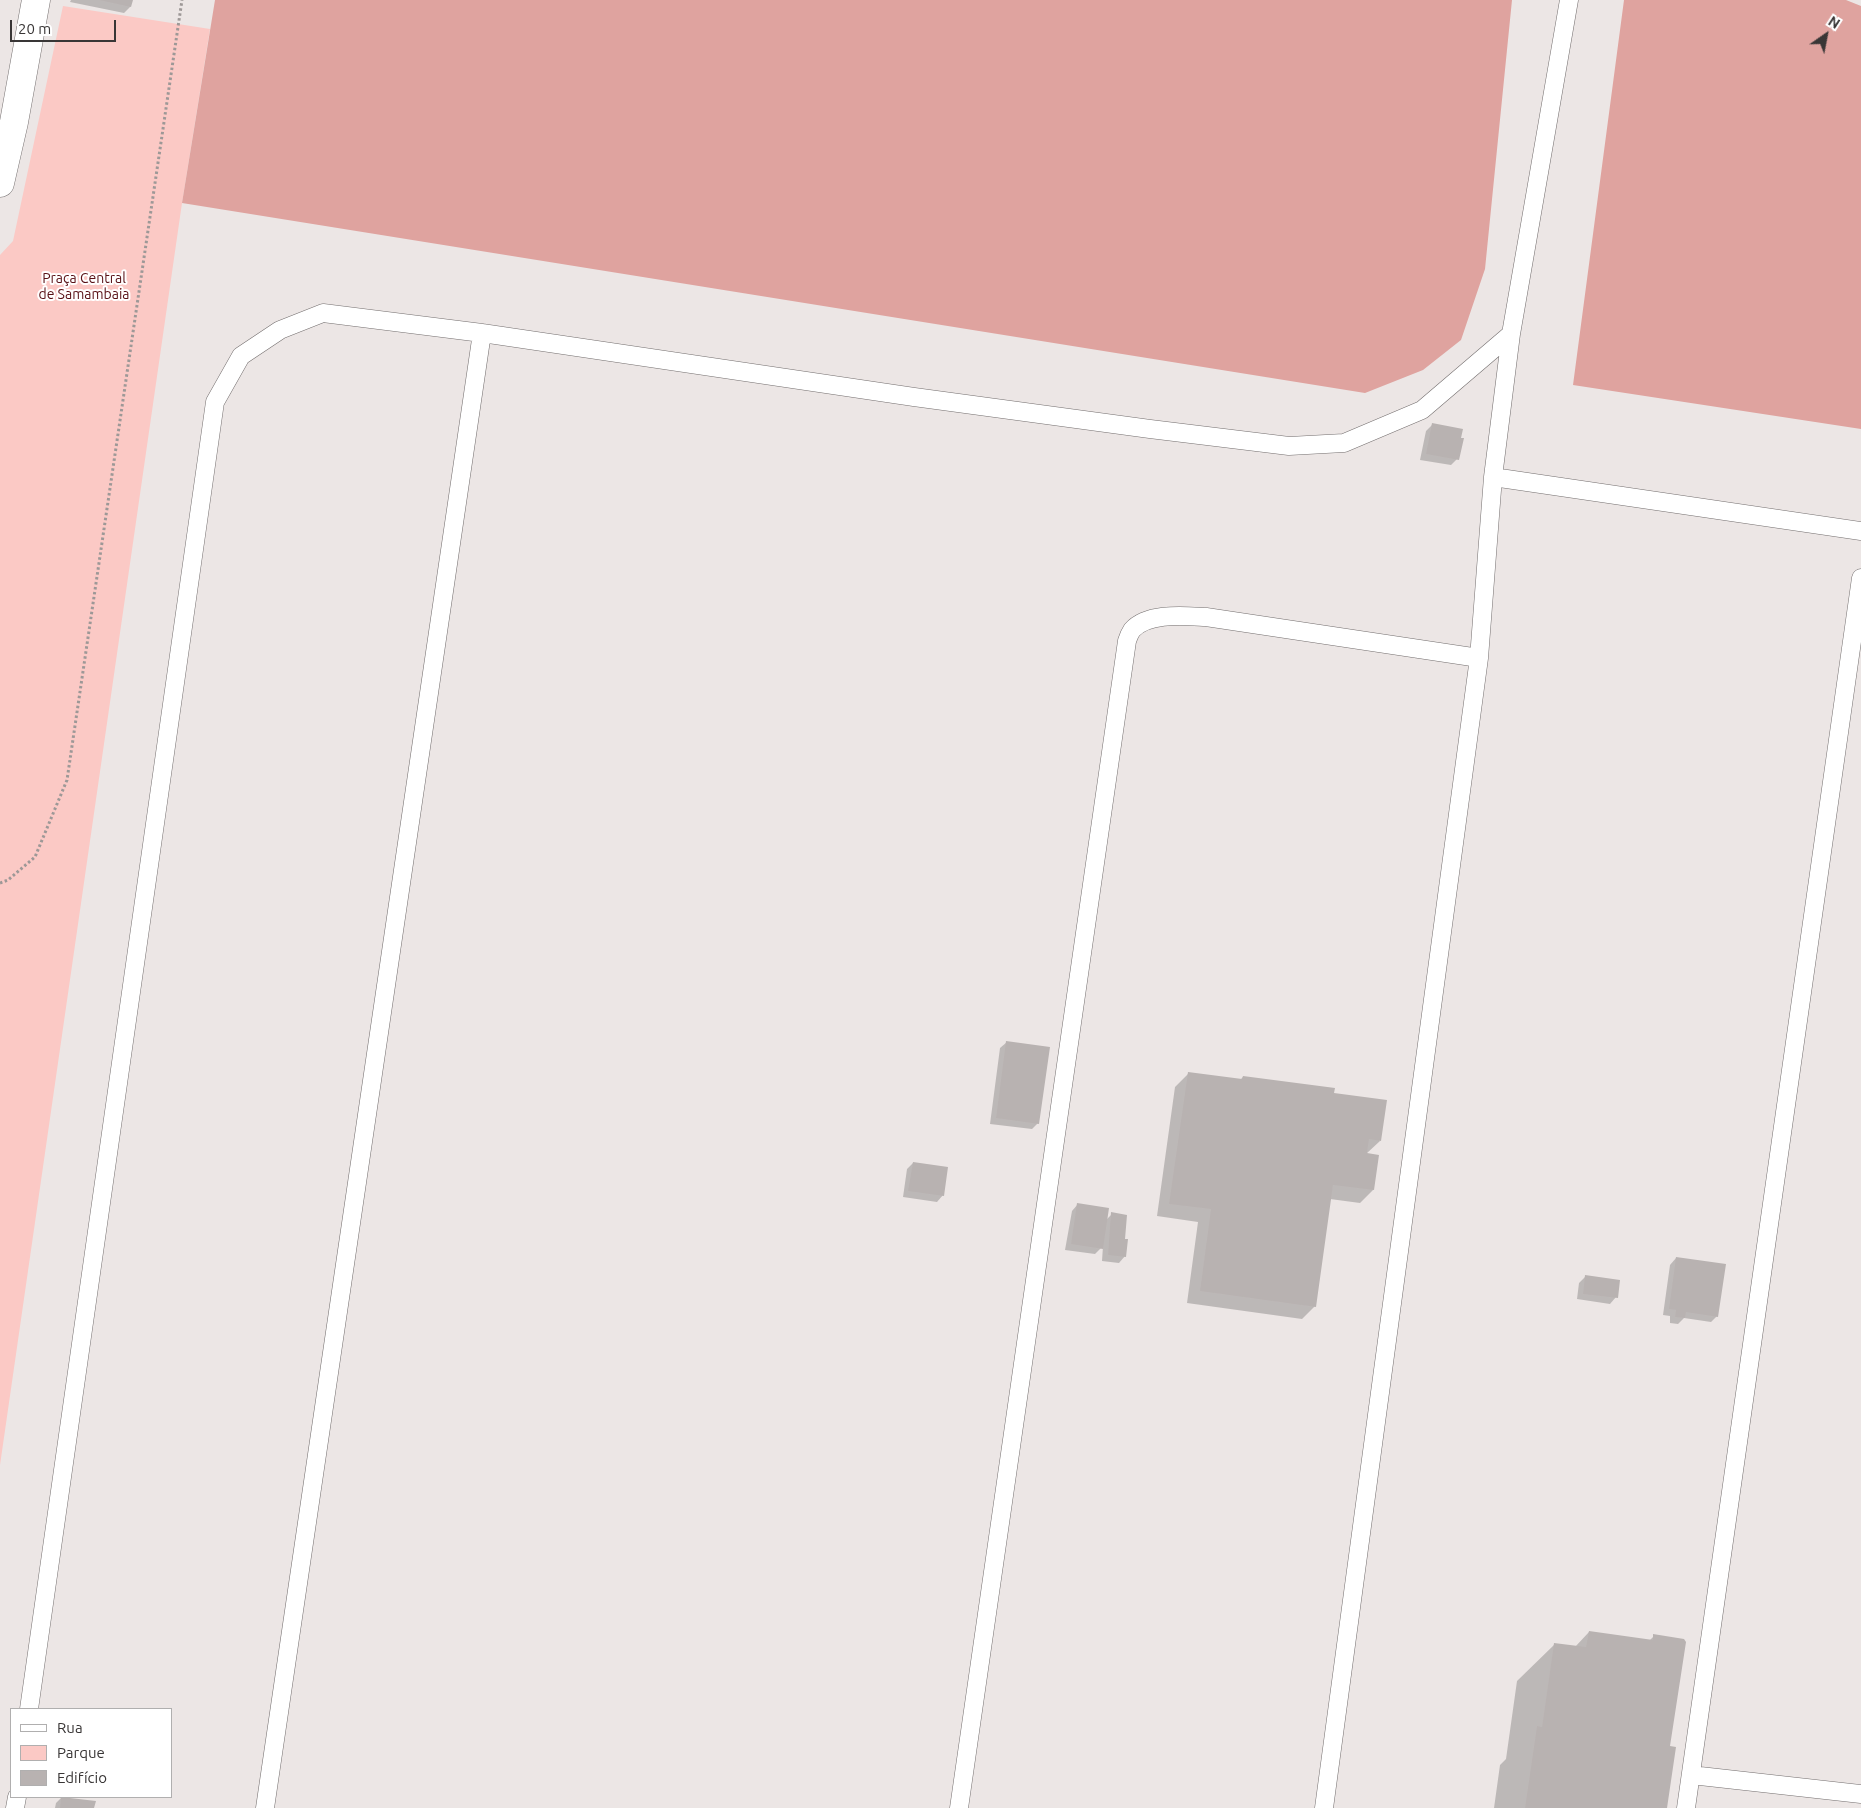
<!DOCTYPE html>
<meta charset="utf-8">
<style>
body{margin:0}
#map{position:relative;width:1861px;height:1808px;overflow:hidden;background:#ece6e5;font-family:Ubuntu,sans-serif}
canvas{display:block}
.legend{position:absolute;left:10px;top:1708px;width:162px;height:90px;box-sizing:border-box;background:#fff;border:1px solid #b0afaf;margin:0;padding:6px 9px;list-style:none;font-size:15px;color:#393636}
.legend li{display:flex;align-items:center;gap:10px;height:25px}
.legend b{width:25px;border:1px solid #b0afaf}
.north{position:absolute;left:1801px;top:10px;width:50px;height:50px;-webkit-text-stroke:4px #fff;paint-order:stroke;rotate:33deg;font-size:14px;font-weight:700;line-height:20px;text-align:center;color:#393636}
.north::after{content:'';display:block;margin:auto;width:18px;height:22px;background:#393636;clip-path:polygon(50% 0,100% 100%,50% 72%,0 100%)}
.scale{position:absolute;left:10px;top:20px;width:106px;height:22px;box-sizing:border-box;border:2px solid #393636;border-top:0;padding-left:6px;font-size:15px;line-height:18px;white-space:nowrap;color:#393636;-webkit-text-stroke:4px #fff;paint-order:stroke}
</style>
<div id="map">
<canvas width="1861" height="1808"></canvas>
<ul class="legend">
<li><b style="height:6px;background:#fff"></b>Rua</li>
<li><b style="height:14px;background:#fbc9c5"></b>Parque</li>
<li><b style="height:14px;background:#b8b2b1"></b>Edifício</li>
</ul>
<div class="north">N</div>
<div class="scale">20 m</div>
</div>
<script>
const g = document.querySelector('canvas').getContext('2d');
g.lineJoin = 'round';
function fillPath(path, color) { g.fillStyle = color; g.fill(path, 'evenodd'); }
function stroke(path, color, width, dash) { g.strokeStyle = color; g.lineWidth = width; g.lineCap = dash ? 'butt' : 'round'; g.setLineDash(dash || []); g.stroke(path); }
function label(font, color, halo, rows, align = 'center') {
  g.font = font + ' Ubuntu,sans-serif'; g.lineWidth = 4; g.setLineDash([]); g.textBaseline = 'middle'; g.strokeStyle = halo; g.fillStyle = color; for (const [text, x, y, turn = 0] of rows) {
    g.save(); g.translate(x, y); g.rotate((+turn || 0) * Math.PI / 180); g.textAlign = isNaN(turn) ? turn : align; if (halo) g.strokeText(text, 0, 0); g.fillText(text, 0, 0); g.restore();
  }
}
fillPath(new Path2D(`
 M 63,6 L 210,29 L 182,203 L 0,1465 L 0,255 L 13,241 Z`), '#fbc9c5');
fillPath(new Path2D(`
 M 215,0 L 1512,0 L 1485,269 L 1461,340 L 1423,370 L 1365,393 L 182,203 Z
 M 1624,0 L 1846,0 L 1861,6 L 1861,429 L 1573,385 Z`), '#dfa39f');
fillPath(new Path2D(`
 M 71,0 L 132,0 L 130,7 L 124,13 L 70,2 Z
 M 1432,425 L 1460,439 L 1457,459 L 1451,465 L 1420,460 L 1426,431 Z
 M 1007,1042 L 1038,1123 L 1032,1129 L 990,1124 L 1000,1048 Z
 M 1188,1074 L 1240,1080 L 1243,1077 L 1333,1094 L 1380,1141 L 1366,1154 L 1373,1190 L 1360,1203 L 1330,1199 L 1315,1306 L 1302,1319 L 1187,1303 L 1198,1222 L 1157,1216 L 1175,1087 Z
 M 913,1163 L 943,1195 L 937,1202 L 903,1197 L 907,1169 Z
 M 1078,1204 L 1106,1220 L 1112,1214 L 1125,1256 L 1119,1263 L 1102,1261 L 1103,1246 L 1095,1254 L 1065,1250 L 1072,1211 Z
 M 1676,1258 L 1717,1316 L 1711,1322 L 1684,1318 L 1678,1324 L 1670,1323 L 1670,1316 L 1663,1315 L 1670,1265 Z
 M 1585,1277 L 1616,1297 L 1610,1304 L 1577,1299 L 1579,1283 Z
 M 1589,1632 L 1649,1641 L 1654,1636 L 1669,1747 L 1666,1808 L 1494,1808 L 1500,1765 L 1506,1759 L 1517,1681 L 1555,1644 L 1575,1647 Z
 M 62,1797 L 93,1808 L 55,1808 L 56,1803 Z`), '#0003');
fillPath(new Path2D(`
 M 99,0 L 133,0 L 131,7 Z
 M 1432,423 L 1463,429 L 1461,438 L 1464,438 L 1459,460 L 1426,454 Z
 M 1006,1041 L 1050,1047 L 1039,1124 L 996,1118 Z
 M 1188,1072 L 1242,1079 L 1243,1076 L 1335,1088 L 1334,1093 L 1387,1100 L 1381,1141 L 1369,1139 L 1367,1153 L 1379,1155 L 1374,1190 L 1333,1185 L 1316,1307 L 1200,1291 L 1211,1209 L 1169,1204 Z
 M 913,1162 L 948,1167 L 944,1196 L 908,1191 Z
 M 1077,1203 L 1109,1208 L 1103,1249 L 1071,1244 Z
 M 1111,1212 L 1127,1215 L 1125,1239 L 1128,1239 L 1126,1257 L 1108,1255 Z
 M 1676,1257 L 1726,1264 L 1718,1317 L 1686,1312 L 1685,1318 L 1675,1317 L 1676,1310 L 1669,1309 Z
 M 1585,1275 L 1620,1280 L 1618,1298 L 1583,1294 Z
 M 1589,1631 L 1653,1640 L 1653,1634 L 1684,1639 L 1686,1642 L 1670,1746 L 1676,1747 L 1667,1808 L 1525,1808 L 1537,1726 L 1542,1727 L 1554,1643 L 1586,1647 Z
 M 61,1797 L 96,1801 L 94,1808 L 60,1808 Z`), '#b8b2b1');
const service = new Path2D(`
 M 1493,477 L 1861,531
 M 29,1709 L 215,402 L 241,356 L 280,330 L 323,313 L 482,333 L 914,397 L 1150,429 L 1289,446 L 1344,443 L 1422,410 L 1511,334 L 1569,0
 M 1691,1775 L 1861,1794
 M 15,1808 L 17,1797
 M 265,1808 L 482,333
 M 959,1808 L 1127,641 C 1128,638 1130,633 1132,630 C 1148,612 1185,616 1206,617 L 1479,658
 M 1324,1808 L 1479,658 L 1493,477 L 1511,334
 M 1686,1808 L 1861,578`);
const minor = new Path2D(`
 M 0,183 L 14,122 L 36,0`);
stroke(service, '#736e6e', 19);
stroke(minor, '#736e6e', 29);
stroke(new Path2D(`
 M 0,883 L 8,880 L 35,857 L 67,780 L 182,0`), '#9d9897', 3, [2.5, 2.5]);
stroke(service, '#fff', 18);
stroke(minor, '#fff', 28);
label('14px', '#581015', '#fff', [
 ["Praça Central",84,278],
 ["de Samambaia",84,294]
]);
</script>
